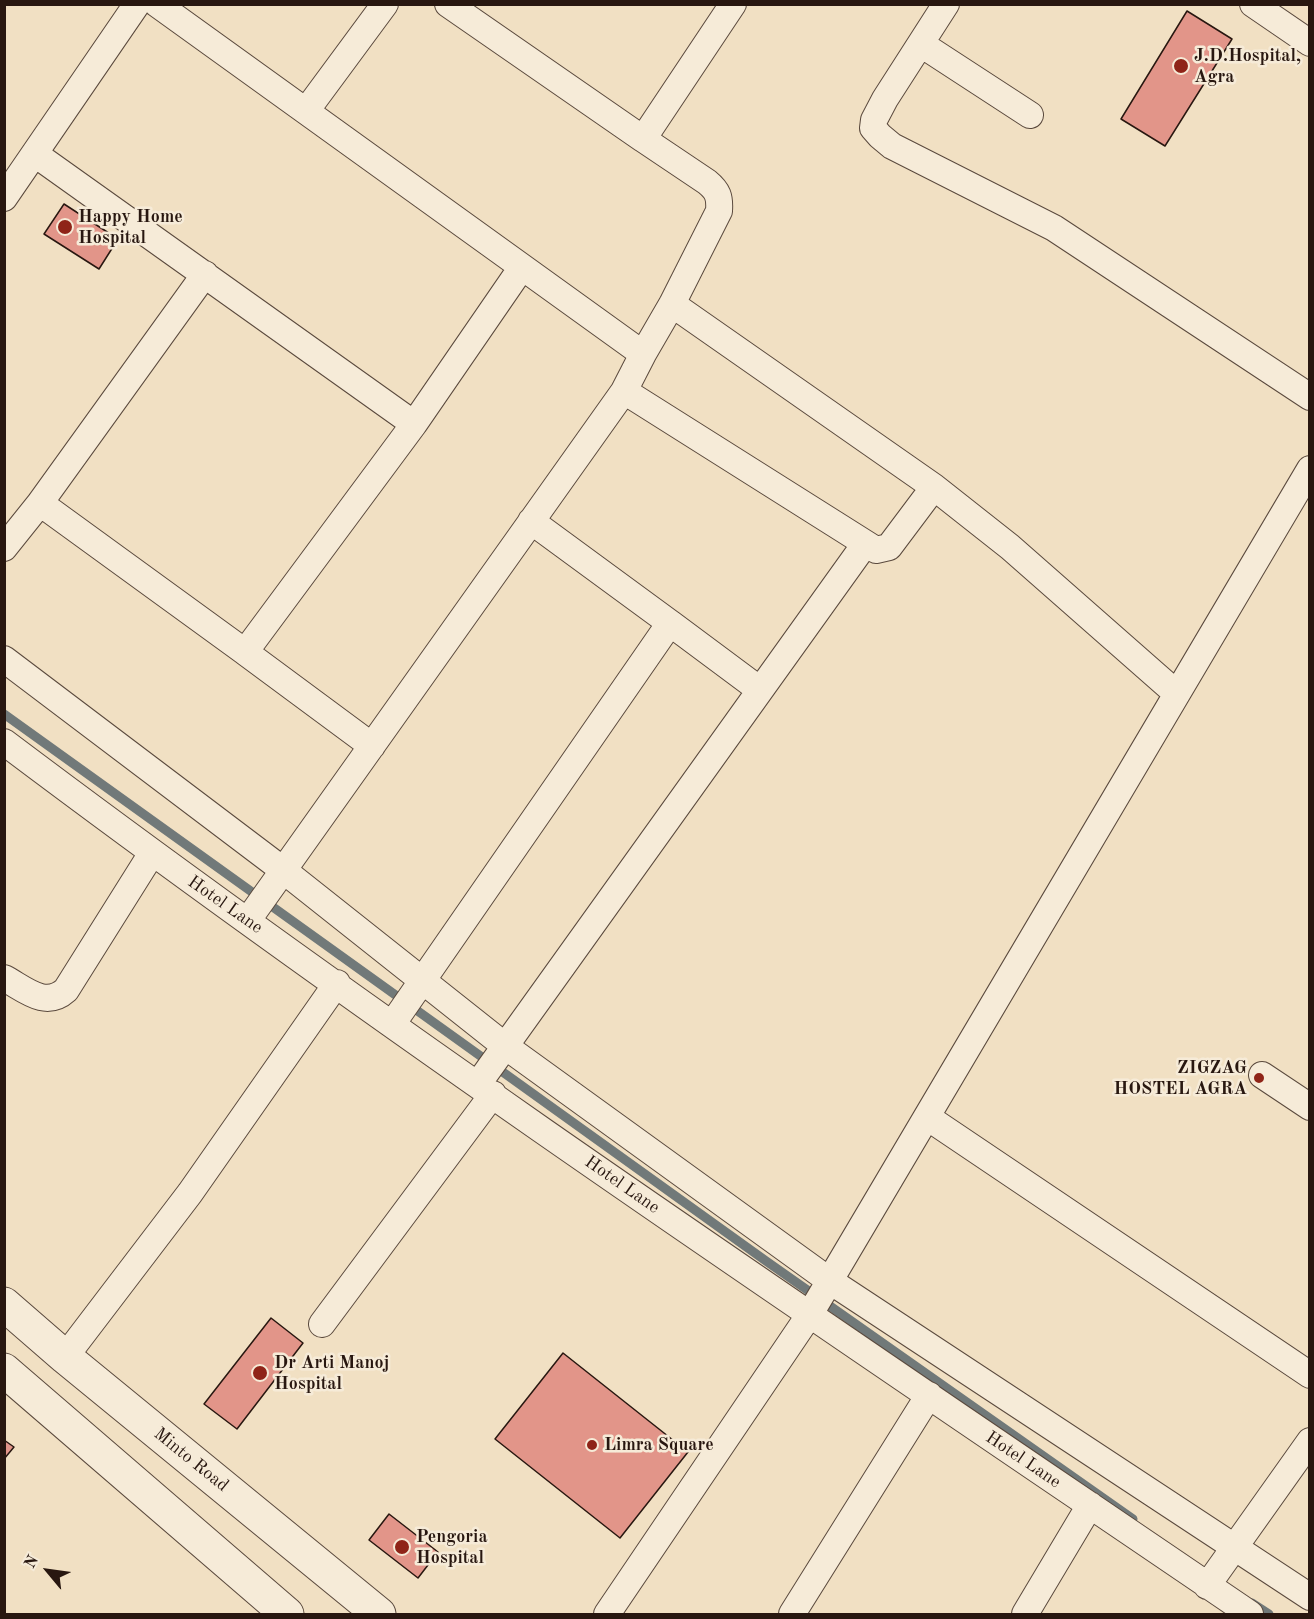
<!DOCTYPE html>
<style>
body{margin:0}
#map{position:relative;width:1314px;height:1619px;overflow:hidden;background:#f1e0c3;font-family:"Old Standard TT",serif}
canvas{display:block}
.frame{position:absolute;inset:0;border:6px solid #281710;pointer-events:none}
.north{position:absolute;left:18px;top:1541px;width:60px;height:60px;-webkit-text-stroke:4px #f6ebd8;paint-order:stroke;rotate:299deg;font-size:16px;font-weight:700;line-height:24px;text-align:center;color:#281710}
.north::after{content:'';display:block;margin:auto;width:21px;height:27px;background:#281710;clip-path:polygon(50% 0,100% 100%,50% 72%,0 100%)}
</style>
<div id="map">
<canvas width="1314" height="1619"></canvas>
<div class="frame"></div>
<div class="north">N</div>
</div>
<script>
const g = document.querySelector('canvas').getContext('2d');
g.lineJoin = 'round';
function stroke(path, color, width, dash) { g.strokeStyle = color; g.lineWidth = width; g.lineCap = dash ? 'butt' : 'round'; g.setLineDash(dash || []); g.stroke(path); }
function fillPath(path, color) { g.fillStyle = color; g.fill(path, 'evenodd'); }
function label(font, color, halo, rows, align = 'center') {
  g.font = font + ' "Old Standard TT",serif'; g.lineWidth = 5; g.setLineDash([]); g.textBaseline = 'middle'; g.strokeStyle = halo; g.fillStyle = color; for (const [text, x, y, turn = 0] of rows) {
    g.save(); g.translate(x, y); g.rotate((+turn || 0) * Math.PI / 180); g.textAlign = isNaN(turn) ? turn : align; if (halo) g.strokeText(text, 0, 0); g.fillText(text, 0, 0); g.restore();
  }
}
stroke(new Path2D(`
 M 4,714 L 766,1261 L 1133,1519
 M 1252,1603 L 1269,1614`), '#717979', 9);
const building = new Path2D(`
 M 1187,11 L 1232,39 L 1165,146 L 1121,119 Z
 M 64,204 L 118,239 L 99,269 L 44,234 Z
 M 271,1318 L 303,1343 L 237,1429 L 204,1404 Z
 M 563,1353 L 688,1452 L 620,1538 L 495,1439 Z
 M 4,1440 L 14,1447 L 4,1459 Z
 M 389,1514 L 438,1552 L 418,1578 L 369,1540 Z`);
fillPath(building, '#e29589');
stroke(building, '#281710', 1.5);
const minor = new Path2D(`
 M 157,4 L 643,354
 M 448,4 L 643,139 L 733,4
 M 946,4 L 885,99 L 874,120 L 873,128 L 880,136 L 892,146 L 1054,228 L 1310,397
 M 1253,4 L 1310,43
 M 921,44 L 1030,115
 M 306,111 L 385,4
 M 35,154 L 414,424 L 522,267
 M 4,198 L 137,4
 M 205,274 L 40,503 L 245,652
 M 672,304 L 934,487 L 1010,547 L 1176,693
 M 624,391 L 876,550 L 889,547 L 934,487
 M 4,548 L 40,503
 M 670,623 L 760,690
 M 4,659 L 283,870 L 505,1046 L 830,1281 L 1310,1597
 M 4,742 C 409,1047 831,1329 1250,1614
 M 372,746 L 245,652 L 414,424
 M 248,920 L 624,391 L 643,354 L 672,304 L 719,211 C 720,197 718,191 707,182 L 643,139
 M 4,978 C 25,989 45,1009 66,990 L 152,853
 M 393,1023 L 670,623 L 531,521
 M 1262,1075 L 1310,1107
 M 478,1084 L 865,544
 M 927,1117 L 1310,1375
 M 322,1324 L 493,1094
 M 65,1357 L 190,1193 L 337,983
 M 1207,1586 L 1310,1441
 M 607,1614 L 810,1314 L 1310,469
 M 792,1614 L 929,1395
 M 1025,1614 L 1090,1505`);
const tertiary = new Path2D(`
 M 4,1304 L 65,1357 L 379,1614
 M 4,1370 L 287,1614`);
stroke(minor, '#5a493d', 28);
stroke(tertiary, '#5a493d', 35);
stroke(minor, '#f6ebd8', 26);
stroke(tertiary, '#f6ebd8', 33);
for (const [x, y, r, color] of [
 [1181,66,8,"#8f2418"],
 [65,227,8,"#8f2418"],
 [1259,1078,6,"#8f2418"],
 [260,1373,8,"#8f2418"],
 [592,1445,6,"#8f2418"],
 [402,1547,8,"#8f2418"]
]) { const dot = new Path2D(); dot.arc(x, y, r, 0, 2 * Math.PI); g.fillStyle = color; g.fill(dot); stroke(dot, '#f6ebd8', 2); }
label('bold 18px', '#281710', '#f6ebd8', [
 ["J.D.Hospital,",1194,56],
 ["Agra",1194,77],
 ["Happy Home",78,217],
 ["Hospital",78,238],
 ["ZIGZAG",1247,1068,"right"],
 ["HOSTEL AGRA",1247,1089,"right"],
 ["Dr Arti Manoj",274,1363],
 ["Hospital",274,1384],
 ["Limra Square",604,1445],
 ["Pengoria",416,1537],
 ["Hospital",416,1558]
], 'left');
label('18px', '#281710', '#f6ebd8', [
 ["Hotel Lane",225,905,35],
 ["Hotel Lane",622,1185,35],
 ["Minto Road",191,1460,39],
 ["Hotel Lane",1023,1460,34]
]);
</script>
